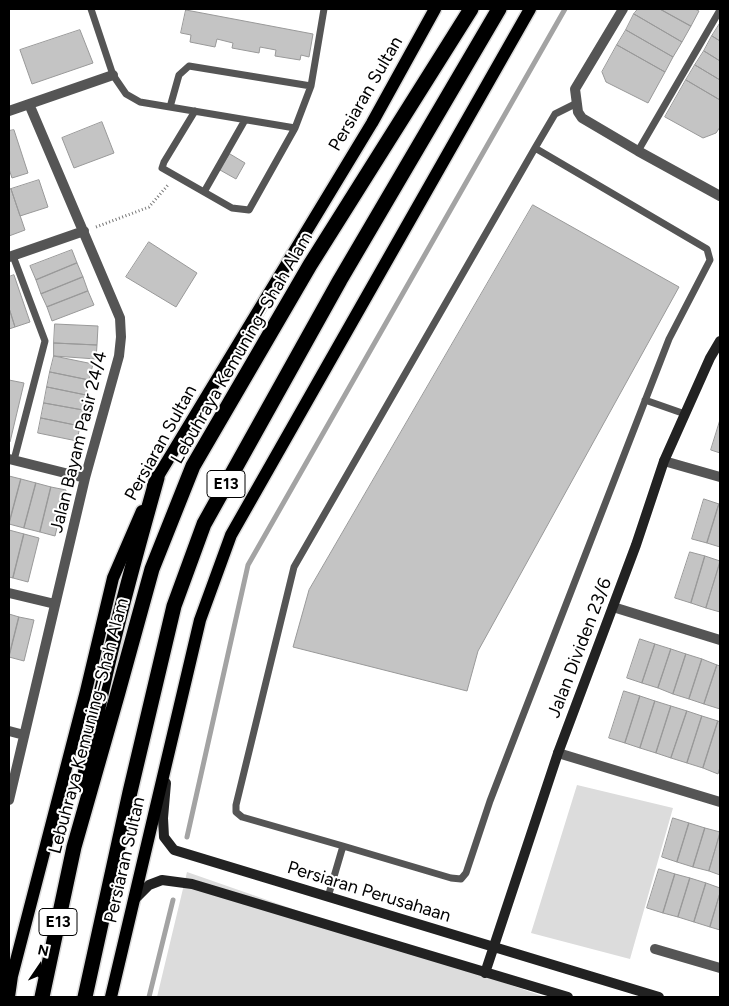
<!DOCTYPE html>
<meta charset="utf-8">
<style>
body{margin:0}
#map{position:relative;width:729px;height:1006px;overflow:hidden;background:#fff;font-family:Figtree,sans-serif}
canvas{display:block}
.frame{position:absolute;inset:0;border:10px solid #000;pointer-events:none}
.north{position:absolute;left:15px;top:941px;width:50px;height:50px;-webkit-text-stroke:4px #fff;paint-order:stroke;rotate:12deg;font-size:14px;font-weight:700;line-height:20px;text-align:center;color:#000}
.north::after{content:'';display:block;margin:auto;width:18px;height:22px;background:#000;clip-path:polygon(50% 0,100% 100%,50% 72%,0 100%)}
</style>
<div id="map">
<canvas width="729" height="1006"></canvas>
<div class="frame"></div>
<div class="north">N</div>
</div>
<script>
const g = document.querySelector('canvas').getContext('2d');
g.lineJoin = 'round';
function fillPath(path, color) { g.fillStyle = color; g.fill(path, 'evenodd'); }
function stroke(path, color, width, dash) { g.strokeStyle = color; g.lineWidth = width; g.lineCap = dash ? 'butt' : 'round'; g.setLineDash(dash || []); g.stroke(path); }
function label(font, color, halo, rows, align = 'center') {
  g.font = font + ' Figtree,sans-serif'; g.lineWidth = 4; g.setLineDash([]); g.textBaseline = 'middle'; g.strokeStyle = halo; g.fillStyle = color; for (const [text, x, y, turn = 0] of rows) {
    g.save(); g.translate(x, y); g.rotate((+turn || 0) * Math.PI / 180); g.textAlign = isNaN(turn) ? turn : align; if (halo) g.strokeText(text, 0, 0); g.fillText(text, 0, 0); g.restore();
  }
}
fillPath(new Path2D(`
 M 577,785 L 673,808 L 630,959 L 531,933 Z
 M 187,872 L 545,997 L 157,997 Z`), '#dcdcdc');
stroke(new Path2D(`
 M 187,837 L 248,565 L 565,9
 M 149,997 L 173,900`), '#a3a3a3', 5);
const building = new Path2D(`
 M 638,9 L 660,9 L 691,26 L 682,42 L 634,14 Z
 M 660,9 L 695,9 L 699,11 L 691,26 Z
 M 186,10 L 313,34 L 309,57 L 301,55 L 300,60 L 275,56 L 276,50 L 260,47 L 259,53 L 232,48 L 233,43 L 217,39 L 215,47 L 190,42 L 191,35 L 181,33 Z
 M 634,14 L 682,42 L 673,57 L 626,30 Z
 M 720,23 L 720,41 L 712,36 Z
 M 80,30 L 93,63 L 32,84 L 20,50 Z
 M 626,30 L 673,57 L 665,72 L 617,45 Z
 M 712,36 L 720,41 L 720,61 L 704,51 Z
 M 617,45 L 665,72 L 648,103 L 606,82 L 602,72 Z
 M 704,51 L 720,61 L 720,80 L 695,65 Z
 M 695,65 L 720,80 L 720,100 L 686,80 Z
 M 686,80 L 720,100 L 720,127 L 716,133 L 703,138 L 665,117 Z
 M 102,122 L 114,153 L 74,168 L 62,138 Z
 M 14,130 L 28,173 L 12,178 L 9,169 L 9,131 Z
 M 230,154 L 245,163 L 236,179 L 220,170 Z
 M 39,180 L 48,207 L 20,216 L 11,189 Z
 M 11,189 L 25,230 L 9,236 L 9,190 Z
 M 533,205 L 679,287 L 478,651 L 467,691 L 293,647 L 309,590 Z
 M 149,242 L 197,273 L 176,307 L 126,277 Z
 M 72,250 L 77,263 L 36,280 L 30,266 Z
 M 77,263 L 83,277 L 41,294 L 36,280 Z
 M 14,275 L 30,322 L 15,327 L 9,308 L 9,277 Z
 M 83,277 L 88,291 L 47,307 L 41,294 Z
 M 88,291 L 94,305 L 52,321 L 47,307 Z
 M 9,308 L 15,327 L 9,329 Z
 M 55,324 L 98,326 L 97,345 L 54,343 Z
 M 54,343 L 97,345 L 96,359 L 54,356 Z
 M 54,356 L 93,364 L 89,380 L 50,372 Z
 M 50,372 L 89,380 L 86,395 L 47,387 Z
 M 9,380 L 24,383 L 10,442 L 9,442 Z
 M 47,387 L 86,395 L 83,410 L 44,403 Z
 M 44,403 L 83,410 L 80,426 L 41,418 Z
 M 41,418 L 80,426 L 77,441 L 38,433 Z
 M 720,420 L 720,453 L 711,450 Z
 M 9,476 L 21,479 L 9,524 Z
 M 21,479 L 36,483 L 24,528 L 9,524 Z
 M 36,483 L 51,487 L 40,532 L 24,528 Z
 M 51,487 L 66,490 L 55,536 L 40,532 Z
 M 704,499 L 719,504 L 707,543 L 692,539 Z
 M 719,504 L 720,504 L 720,547 L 707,543 Z
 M 9,530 L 24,534 L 13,578 L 9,577 Z
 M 24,534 L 39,538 L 28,582 L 13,578 Z
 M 690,552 L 705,556 L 691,603 L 675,598 Z
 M 705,556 L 720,561 L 706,608 L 691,603 Z
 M 720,563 L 720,612 L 706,608 Z
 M 9,614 L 19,617 L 9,657 Z
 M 19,617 L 34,620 L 24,661 L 9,657 Z
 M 640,639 L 655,644 L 642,683 L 627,678 Z
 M 655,644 L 671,649 L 658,688 L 642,683 Z
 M 671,649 L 686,654 L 673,694 L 658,688 Z
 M 686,654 L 702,659 L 689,699 L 673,694 Z
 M 702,659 L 717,665 L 704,704 L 689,699 Z
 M 717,665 L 720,666 L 720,709 L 704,704 Z
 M 624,691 L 640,696 L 625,743 L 609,738 Z
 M 640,696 L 655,701 L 640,748 L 625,743 Z
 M 655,701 L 671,706 L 656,753 L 640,748 Z
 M 671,706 L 687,711 L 671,758 L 656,753 Z
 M 687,711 L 702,716 L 687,763 L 671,758 Z
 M 702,716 L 718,721 L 703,768 L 687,763 Z
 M 718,721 L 720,722 L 720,767 L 718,774 L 703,768 Z
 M 673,818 L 689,823 L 677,862 L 662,857 Z
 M 689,823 L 705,828 L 693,867 L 677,862 Z
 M 705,828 L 720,832 L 709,871 L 693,867 Z
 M 720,834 L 720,875 L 709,871 Z
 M 659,869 L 675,874 L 663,913 L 647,908 Z
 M 675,874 L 690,878 L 678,917 L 663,913 Z
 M 690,878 L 706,883 L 694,922 L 678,917 Z
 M 706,883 L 720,888 L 720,893 L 710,927 L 694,922 Z
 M 720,893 L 720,930 L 710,927 Z`);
fillPath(building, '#c4c4c4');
stroke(building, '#999', 1);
const primary = new Path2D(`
 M 153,486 L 157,478 L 372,123 L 435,9
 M 9,997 L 12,976 L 86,691 L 113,578 L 142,511
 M 111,997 L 200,620 L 231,535 L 530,9`);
const highway = new Path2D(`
 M 84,781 C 101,679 129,578 157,478
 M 42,997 L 74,847 L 117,696 L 152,569 L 193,466 L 310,265 L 471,9
 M 85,997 L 130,792 L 174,606 L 204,524 L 340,280 L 499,9`);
stroke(primary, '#dbdbdb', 15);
stroke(highway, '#dbdbdb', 18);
stroke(new Path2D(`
 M 96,227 L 149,207 L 168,185`), '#777', 3, [1, 2.5]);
stroke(new Path2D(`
 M 91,9 L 113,75 L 126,94 L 140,102 L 295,128
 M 311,86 L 324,9
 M 170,107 L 179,75 L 189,66 L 311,86 L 295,128 L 249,210 L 232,208 L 162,168 L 164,162 L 195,111
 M 535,148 L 707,249 L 710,260 L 669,339 L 520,723 L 490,801 L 466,873 L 461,879 L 451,878 L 343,846 L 242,817 L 236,812 L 236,805 L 294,567 L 535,148 L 555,114 L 577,103
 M 638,151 L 720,10
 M 204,192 L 245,120
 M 13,256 L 45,341 L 14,460
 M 645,400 L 685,414
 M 328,897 L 343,846`), '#555', 7);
stroke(new Path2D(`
 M 623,9 L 575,89 L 578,112 L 582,118 L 638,151 L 720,196
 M 9,111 L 113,75
 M 9,257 L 84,231
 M 9,459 L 85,478
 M 664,461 L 720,477
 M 9,593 L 55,604
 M 613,607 L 720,640
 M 9,731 L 24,735
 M 558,753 L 720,802
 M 9,800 L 85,478 L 119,356 L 121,337 L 120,318 L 29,104
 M 655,949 L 720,968`), '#555', 10);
stroke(new Path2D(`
 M 166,783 L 163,818 L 164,837 L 174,850 L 659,997
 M 134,900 L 149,885 L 162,880 L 192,884 L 568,997
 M 485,973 L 558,753 L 636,545 L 664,461 L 710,358 L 720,341`), '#222', 10);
stroke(primary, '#000', 12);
stroke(highway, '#000', 15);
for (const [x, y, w] of [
 [226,484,38],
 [58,922,38]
]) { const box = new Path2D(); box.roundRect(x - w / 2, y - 13.5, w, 27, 4); g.fillStyle = '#fff'; g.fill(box); stroke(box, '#000', 1); }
label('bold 16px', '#000', null, [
 ["E13",226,484],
 ["E13",58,922]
]);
label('18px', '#000', '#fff', [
 ["Persiaran Sultan",366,94,-60],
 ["Lebuhraya Kemuning–Shah Alam",242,348,-60],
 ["Jalan Bayam Pasir 24/4",79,442,-76],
 ["Persiaran Sultan",161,443,-61],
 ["Jalan Dividen 23/6",580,648,-69],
 ["Lebuhraya Kemuning–Shah Alam",89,726,-75],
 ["Persiaran Sultan",125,860,-77],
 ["Persiaran Perusahaan",369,892,17]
]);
</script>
